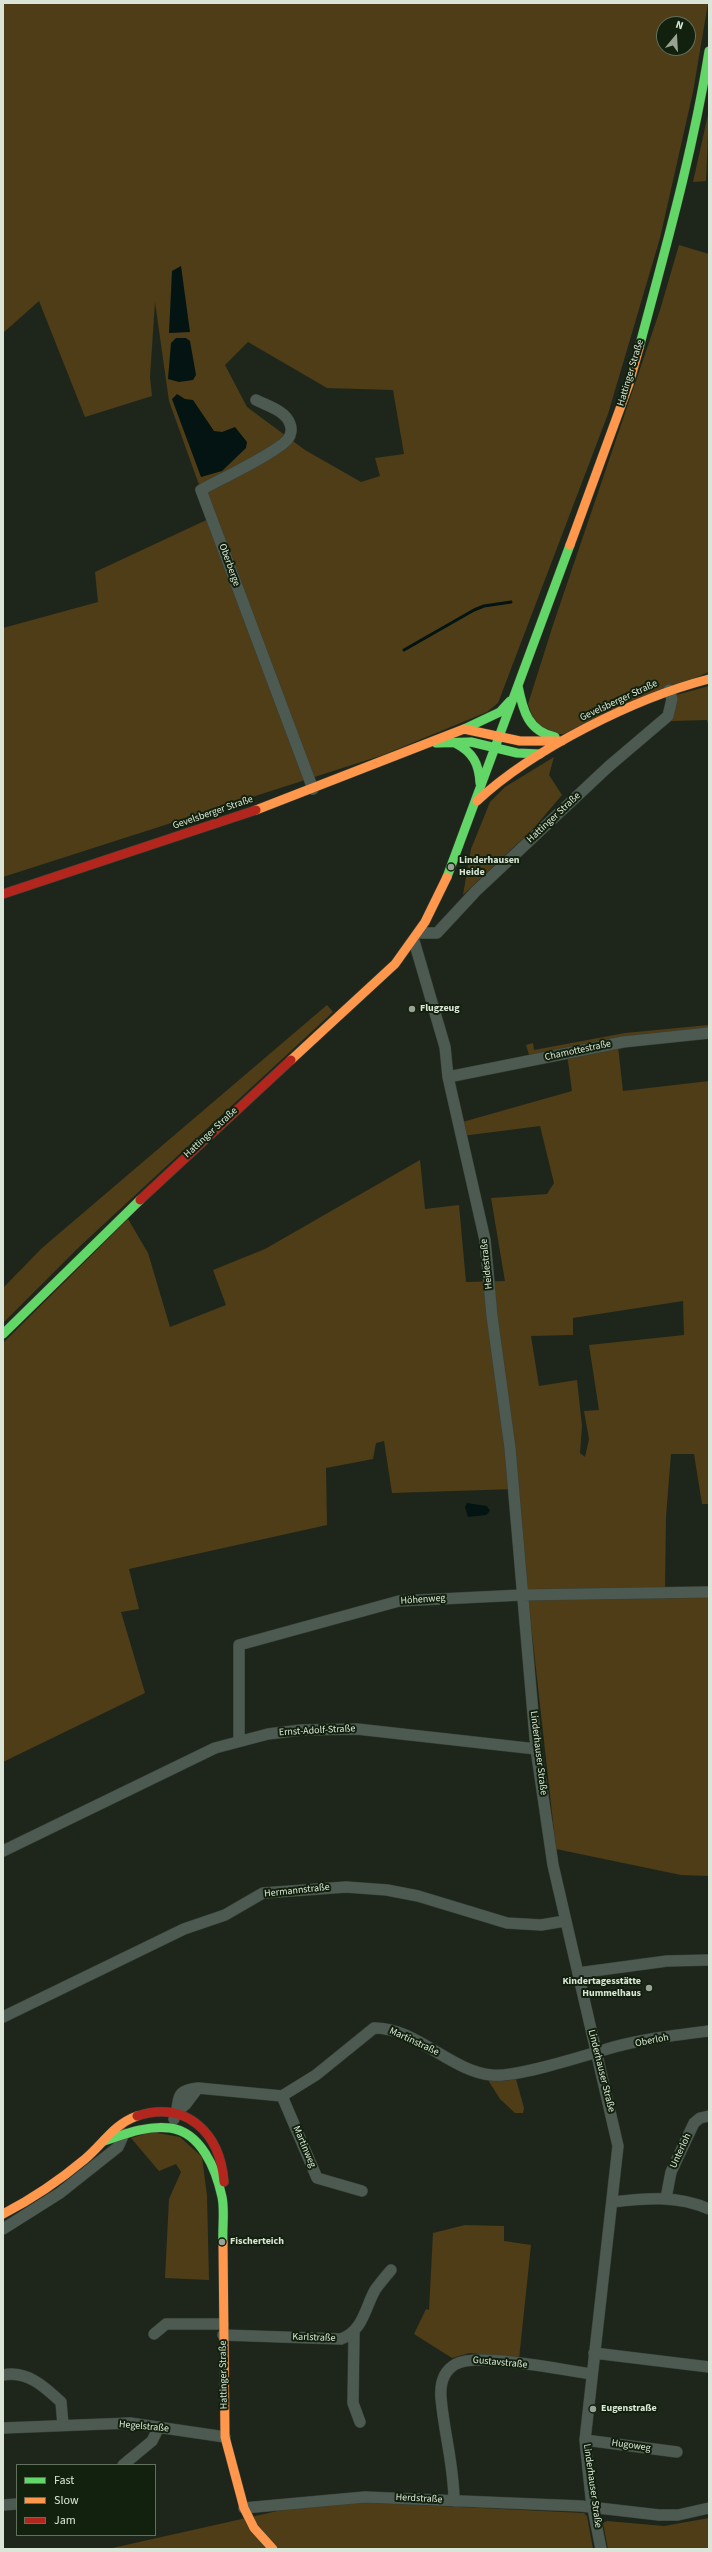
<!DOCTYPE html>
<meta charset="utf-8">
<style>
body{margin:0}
#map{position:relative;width:712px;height:2552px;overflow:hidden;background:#1e261b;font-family:"Source Sans 3",sans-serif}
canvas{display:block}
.frame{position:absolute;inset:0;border:4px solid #dbe5d7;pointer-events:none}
.legend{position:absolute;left:16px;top:2464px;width:140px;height:72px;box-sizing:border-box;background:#11210d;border:1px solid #626f5e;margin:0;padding:5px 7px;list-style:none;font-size:12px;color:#dbe5d7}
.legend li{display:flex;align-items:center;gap:8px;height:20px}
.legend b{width:20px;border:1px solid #626f5e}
.north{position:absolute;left:656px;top:16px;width:40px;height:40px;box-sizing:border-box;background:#11210d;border:1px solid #626f5e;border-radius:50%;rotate:18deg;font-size:11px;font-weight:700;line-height:16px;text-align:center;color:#dbe5d7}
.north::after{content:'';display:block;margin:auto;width:14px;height:18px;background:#99a295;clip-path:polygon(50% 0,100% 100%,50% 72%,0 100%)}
</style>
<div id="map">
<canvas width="712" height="2552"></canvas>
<div class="frame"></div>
<ul class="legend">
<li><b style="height:5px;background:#63d668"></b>Fast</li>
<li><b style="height:5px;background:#ff974d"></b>Slow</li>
<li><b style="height:5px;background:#b3261e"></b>Jam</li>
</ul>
<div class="north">N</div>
</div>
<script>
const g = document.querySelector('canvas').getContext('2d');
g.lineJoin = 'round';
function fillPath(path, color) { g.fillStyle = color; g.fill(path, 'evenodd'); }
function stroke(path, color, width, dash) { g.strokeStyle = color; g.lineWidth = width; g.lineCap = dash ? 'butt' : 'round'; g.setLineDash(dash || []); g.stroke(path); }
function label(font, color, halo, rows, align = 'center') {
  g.font = font + ' "Source Sans 3",sans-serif'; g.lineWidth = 4; g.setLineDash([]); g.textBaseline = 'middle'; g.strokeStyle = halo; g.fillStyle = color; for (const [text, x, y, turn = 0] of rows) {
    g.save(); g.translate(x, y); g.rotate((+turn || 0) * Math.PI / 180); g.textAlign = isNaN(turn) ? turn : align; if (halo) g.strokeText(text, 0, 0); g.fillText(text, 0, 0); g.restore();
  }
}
fillPath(new Path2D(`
 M 3,3 L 708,3 L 693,92 L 660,238 L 608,414 L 498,703 L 487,712 L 383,755 L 3,877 L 3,628 L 98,602 L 95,572 L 215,516 L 198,482 L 169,401 L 155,302 L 150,377 L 152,396 L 85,417 L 39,301 L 3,333 ZM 664,24 L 688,24 L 688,48 L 664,48 ZM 248,342 L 327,388 L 393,390 L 404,454 L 375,458 L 380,476 L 361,482 L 305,450 L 247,407 L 225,365 Z
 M 709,110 L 706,181 L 693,182 Z
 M 679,245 L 709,254 L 709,672 L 563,734 L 551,734 L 536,727 L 528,704 L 553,625 L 660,310 Z
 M 709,686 L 709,727 L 707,720 L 672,721 L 669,717 L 676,695 Z
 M 554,757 L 549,775 L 562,795 L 534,828 L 463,895 L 471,849 L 490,802 L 505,787 Z
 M 327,1005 L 333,1012 L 78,1248 L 3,1323 L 3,1288 L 42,1248 Z
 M 709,1025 L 709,1029 L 530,1058 L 526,1045 L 533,1043 L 534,1050 L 625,1033 Z
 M 618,1046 L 623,1091 L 709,1081 L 709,1504 L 702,1504 L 694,1454 L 671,1454 L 666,1517 L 665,1590 L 709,1590 L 709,1876 L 681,1875 L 556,1849 L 516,1489 L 392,1493 L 384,1441 L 376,1443 L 373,1459 L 326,1468 L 327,1525 L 129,1569 L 139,1609 L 121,1612 L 145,1693 L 3,1762 L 3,1343 L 128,1219 L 148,1253 L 170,1327 L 226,1305 L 213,1270 L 265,1249 L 420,1160 L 425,1209 L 459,1205 L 466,1282 L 505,1281 L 491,1198 L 547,1194 L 554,1183 L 540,1126 L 462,1136 L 459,1123 L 572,1091 L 567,1054 ZM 683,1301 L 684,1335 L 589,1345 L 599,1410 L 584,1411 L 589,1439 L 585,1457 L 580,1453 L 582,1426 L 577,1380 L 539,1386 L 531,1336 L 573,1335 L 573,1318 Z
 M 516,2079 L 524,2108 L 523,2113 L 515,2113 L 500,2099 L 488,2080 L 503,2081 Z
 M 152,2132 L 180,2137 L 202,2157 L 207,2196 L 209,2280 L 165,2278 L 169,2199 L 181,2172 L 176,2164 L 159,2171 L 131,2138 Z
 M 465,2225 L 504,2226 L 504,2241 L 531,2245 L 519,2359 L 470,2353 L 452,2358 L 414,2334 L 426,2309 L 429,2310 L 433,2233 Z
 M 358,2502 L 584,2513 L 587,2516 L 593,2549 L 108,2549 L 282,2510 Z
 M 709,2518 L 709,2549 L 608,2549 L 603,2523 L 607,2521 L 664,2526 Z`), '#4e3d17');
fillPath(new Path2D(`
 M 181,266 L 190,332 L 169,333 L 172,271 Z
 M 176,338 L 186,338 L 190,341 L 196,375 L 193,380 L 179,382 L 168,379 L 171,343 Z
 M 177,394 L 185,399 L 193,400 L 214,431 L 222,432 L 235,427 L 247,442 L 246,448 L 222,471 L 201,477 L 172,399 Z
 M 467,1503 L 487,1506 L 490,1511 L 486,1515 L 468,1517 L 465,1507 Z`), '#031413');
stroke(new Path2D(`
 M 404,650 L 474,610 L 484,606 L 511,602`), '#031413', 3);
const street = new Path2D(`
 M 256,400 C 268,406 286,411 290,424 C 292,429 291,435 288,439 C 278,452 219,480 201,490 L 313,789
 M 420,933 L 437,933 L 476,891 L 608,767 L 668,716 L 672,699 L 669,690
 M 414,941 L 445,1047 L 448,1077 L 485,1240 L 492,1316 L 510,1448 L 536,1749 L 553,1865 L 618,2146 L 585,2440 L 591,2498 L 601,2549
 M 448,1077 L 623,1042 L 709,1033
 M 239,1740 L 239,1645 L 399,1601 L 522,1595 L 709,1592
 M 3,1851 L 215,1748 L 268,1734 L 301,1730 L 357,1729 L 536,1749
 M 578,1973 L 667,1961 L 709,1960
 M 3,2017 L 184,1929 L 225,1915 L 263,1893 L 346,1887 L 387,1890 L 418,1896 L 507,1923 L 541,1925 L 565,1921
 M 282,2096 L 317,2178 L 362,2191
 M 177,2112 L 186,2104 L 198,2088
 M 174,2119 C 182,2101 171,2091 198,2088 L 282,2096 L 316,2075 L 374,2028 C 415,2027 452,2072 492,2075 C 515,2078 580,2057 604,2050 C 634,2040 677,2035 709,2031
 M 666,2198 L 671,2172 L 694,2123 L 700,2118 L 709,2116
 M 612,2202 C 646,2198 677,2195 709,2209
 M 3,2229 L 60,2193 L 118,2147 L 124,2134
 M 354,2333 L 353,2403 L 360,2422
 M 154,2334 L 166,2324 L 223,2324
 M 223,2335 L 341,2339 C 363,2331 365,2308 375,2290 C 380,2283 385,2277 391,2270
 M 594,2353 L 709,2367
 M 3,2375 C 27,2370 45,2387 61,2402 L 63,2425
 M 3,2428 L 130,2423 L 225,2437
 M 585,2440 L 677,2452
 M 123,2465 L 152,2441 L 159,2427
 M 454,2501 C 454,2466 444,2433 441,2398 C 440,2385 443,2371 456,2364 C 476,2352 564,2370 591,2374
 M 3,2505 L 17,2504
 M 244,2508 L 365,2497 L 581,2506 L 659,2515 L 678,2515 L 709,2508`);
const fast = new Path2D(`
 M 639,348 C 665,250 693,152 709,51
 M 518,686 C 523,711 528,731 555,737
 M 464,729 L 500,712 L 510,701
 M 436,743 L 471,742 L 517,753 L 540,754
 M 455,743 C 473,752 479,764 480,783
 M 447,877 L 570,545
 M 3,1334 L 140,1200
 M 104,2141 C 125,2134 147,2125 170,2128 C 201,2132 216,2169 222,2197 C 225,2211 222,2228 223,2243`);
const slow = new Path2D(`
 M 570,545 L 629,384 L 639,348
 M 477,801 C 533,749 635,698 709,679
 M 256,810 L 464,729 L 520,741 L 562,741
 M 291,1060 L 395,964 L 425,922 L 447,877
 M 3,2214 C 32,2199 60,2180 85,2159 C 103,2144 114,2124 137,2116
 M 223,2243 L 225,2437 L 244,2508 L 254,2528 L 273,2549`);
const jam = new Path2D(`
 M 3,894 L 256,810
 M 140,1200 L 291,1060
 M 137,2116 C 187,2100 220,2133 224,2182`);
stroke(street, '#394036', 12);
stroke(fast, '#394036', 10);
stroke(slow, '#394036', 10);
stroke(jam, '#394036', 10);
stroke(street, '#4c5a52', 11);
stroke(fast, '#63d668', 9);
stroke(slow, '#ff974d', 9);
stroke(jam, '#b3261e', 9);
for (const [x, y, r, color] of [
 [451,867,4,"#99a295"],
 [412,1009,4,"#99a295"],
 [649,1988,4,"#99a295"],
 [222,2242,4,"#99a295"],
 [593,2409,4,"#99a295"]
]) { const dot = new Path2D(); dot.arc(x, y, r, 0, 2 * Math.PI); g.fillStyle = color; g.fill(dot); stroke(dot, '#11210d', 1.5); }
label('10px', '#dbe5d7', '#11210d', [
 ["Hattinger Straße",631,373,-73],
 ["Oberberge",229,565,70],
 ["Gevelsberger Straße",619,701,-25],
 ["Gevelsberger Straße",213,813,-19],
 ["Hattinger Straße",554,818,-43],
 ["Chamottestraße",578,1051,-12],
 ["Hattinger Straße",211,1133,-43],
 ["Heidestraße",487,1264,-96],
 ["Höhenweg",423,1600,-4],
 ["Ernst-Adolf-Straße",317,1731,-3],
 ["Linderhauser Straße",538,1753,83],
 ["Hermannstraße",297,1891,-6],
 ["Oberloh",652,2041,-11],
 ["Martinstraße",414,2042,25],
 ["Linderhauser Straße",601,2071,76],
 ["Martinweg",304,2147,67],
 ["Unterloh",681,2151,-65],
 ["Karlstraße",314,2338,2],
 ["Gustavstraße",500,2363,5],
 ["Hattinger Straße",224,2375,-91],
 ["Hegelstraße",144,2427,5],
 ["Hugoweg",631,2446,8],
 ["Linderhauser Straße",592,2486,82],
 ["Herdstraße",419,2499,3]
]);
label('bold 10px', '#dbe5d7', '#11210d', [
 ["Linderhausen",459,861],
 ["Heide",459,873],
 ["Flugzeug",420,1009],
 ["Kindertagesstätte",641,1982,"right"],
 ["Hummelhaus",641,1994,"right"],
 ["Fischerteich",230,2242],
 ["Eugenstraße",601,2409]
], 'left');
</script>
